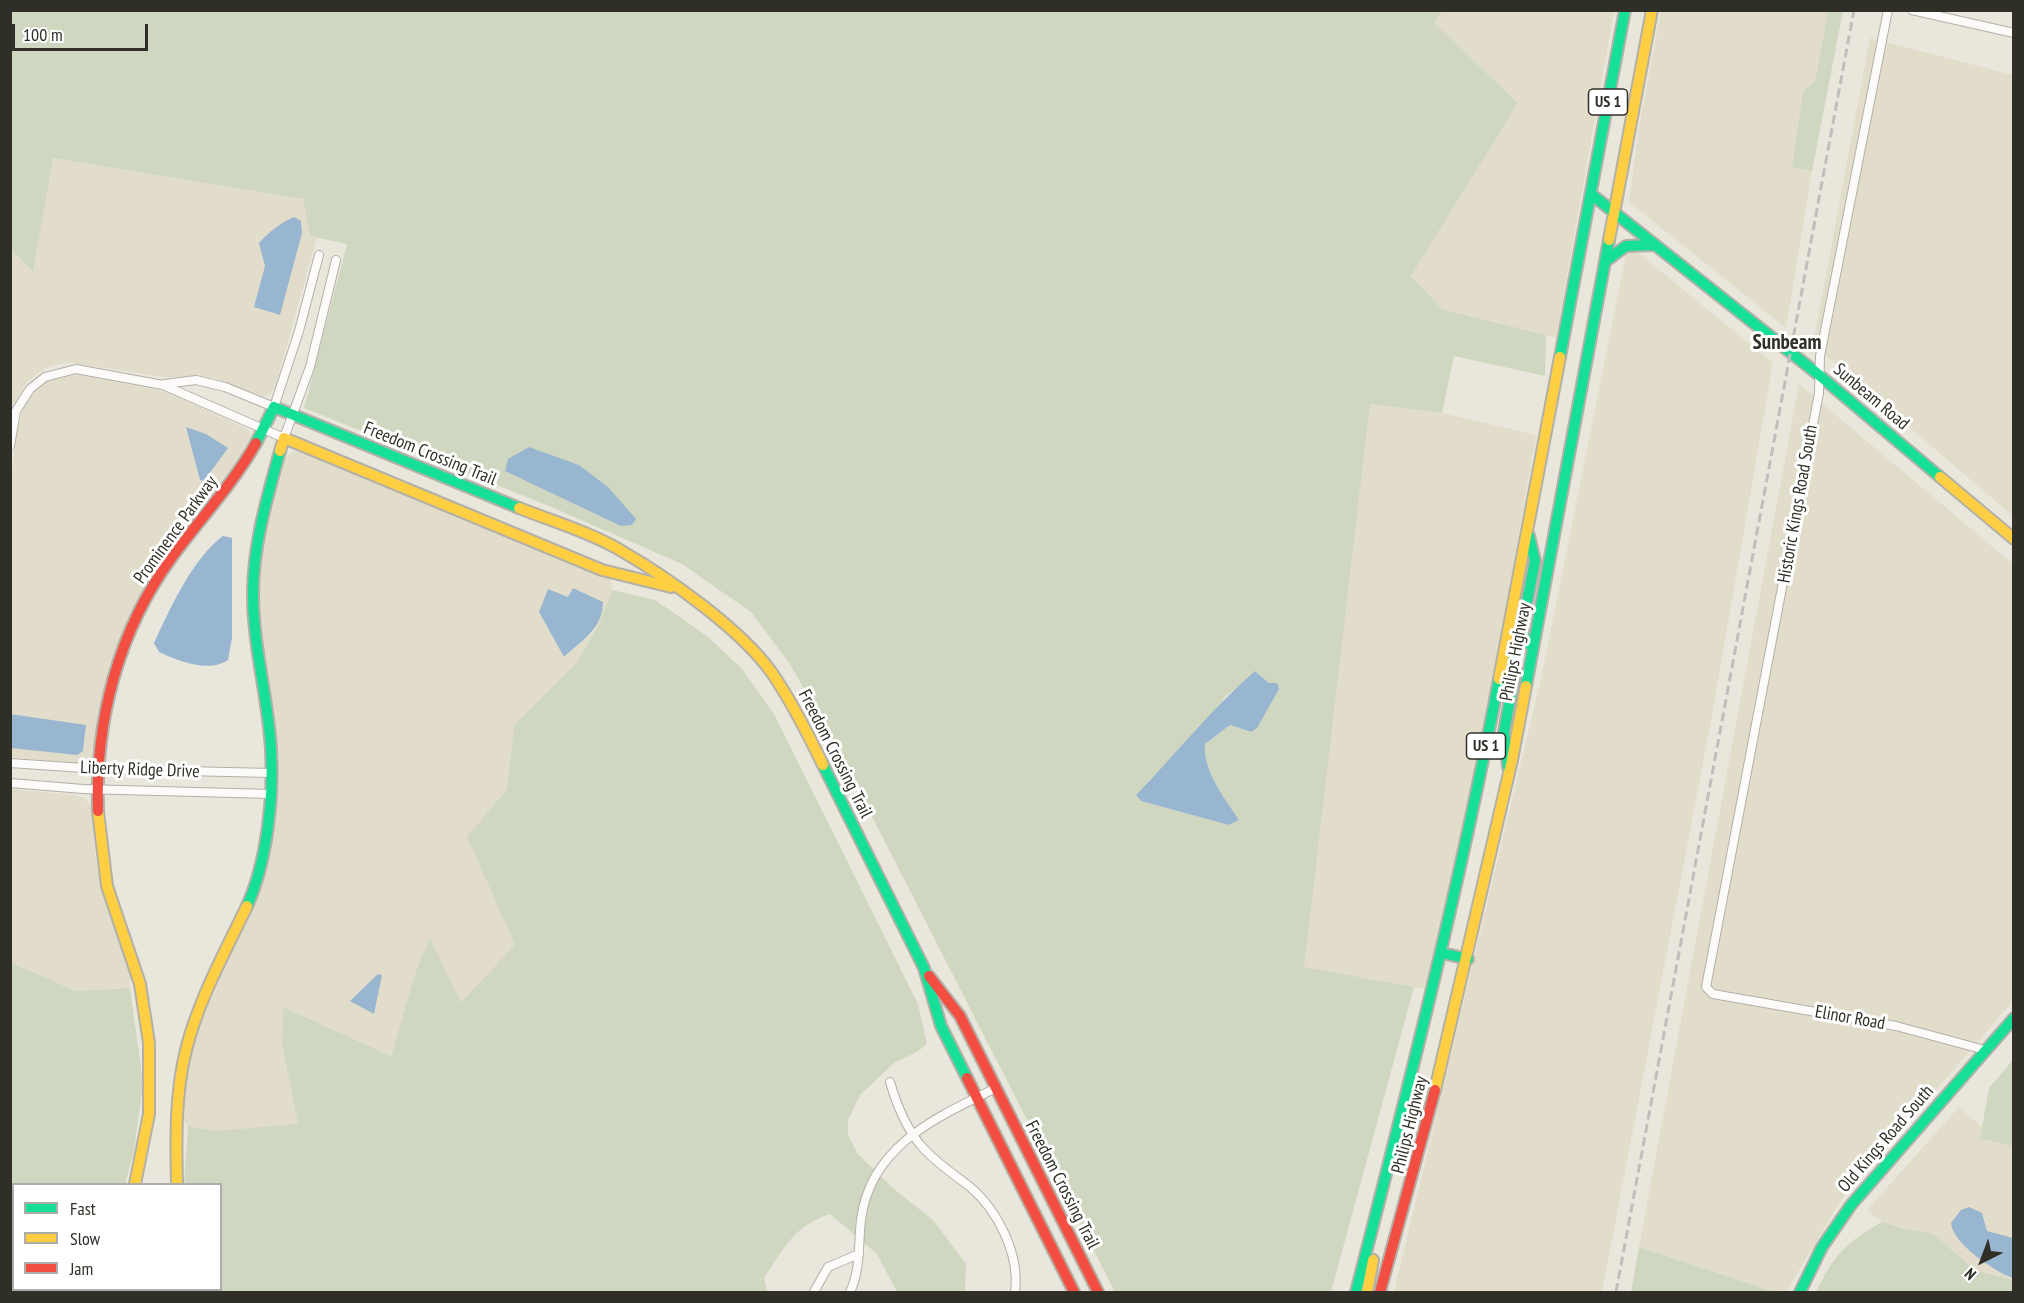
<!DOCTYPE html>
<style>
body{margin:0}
#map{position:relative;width:2024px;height:1303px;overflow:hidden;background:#e9e6dc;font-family:"PT Sans Narrow",sans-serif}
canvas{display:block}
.frame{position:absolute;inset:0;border:12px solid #302f27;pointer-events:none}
.legend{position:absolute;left:12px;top:1183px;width:210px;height:108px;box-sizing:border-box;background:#fff;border:2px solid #acaca9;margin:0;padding:8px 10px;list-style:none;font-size:18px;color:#302f27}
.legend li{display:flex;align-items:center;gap:12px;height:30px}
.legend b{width:30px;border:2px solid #acaca9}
.north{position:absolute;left:1952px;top:1231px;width:60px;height:60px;-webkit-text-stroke:4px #fff;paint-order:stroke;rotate:222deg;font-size:16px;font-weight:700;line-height:24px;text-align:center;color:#302f27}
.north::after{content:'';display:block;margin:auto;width:21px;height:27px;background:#302f27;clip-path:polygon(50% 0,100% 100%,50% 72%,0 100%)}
.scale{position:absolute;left:12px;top:24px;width:136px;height:27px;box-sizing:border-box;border:3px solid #302f27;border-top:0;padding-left:8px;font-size:18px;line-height:21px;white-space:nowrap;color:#302f27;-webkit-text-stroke:4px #fff;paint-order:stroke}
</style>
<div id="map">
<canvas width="2024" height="1303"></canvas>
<div class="frame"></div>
<ul class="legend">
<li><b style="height:8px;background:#16e098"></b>Fast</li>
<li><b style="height:8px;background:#ffcf43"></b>Slow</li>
<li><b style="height:8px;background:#f24e42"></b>Jam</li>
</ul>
<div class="north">N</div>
<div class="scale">100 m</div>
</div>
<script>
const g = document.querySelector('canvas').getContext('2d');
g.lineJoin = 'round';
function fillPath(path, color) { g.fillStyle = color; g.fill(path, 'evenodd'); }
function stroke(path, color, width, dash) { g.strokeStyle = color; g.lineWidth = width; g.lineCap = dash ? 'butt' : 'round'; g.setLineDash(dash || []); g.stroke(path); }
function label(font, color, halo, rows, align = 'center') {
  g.font = font + ' "PT Sans Narrow",sans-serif'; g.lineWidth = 6; g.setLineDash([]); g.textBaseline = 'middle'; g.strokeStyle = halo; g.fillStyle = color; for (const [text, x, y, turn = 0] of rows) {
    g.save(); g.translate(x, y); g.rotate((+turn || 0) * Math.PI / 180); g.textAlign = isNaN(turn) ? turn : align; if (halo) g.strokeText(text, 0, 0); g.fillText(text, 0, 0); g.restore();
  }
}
fillPath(new Path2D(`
 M 1442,11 L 1614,11 L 1556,338 L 1442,309 L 1411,276 L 1518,103 L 1433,22 Z
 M 1661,11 L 1828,11 L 1815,82 L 1803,91 L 1792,166 L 1812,171 L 1786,328 L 1629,202 L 1638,132 Z
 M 1870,38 L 2013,75 L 2013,516 L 1813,345 Z
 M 52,158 L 303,199 L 310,236 L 317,238 L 275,388 L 269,394 L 263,396 L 213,378 L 164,377 L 66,362 L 45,368 L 27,382 L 11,410 L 11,249 L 33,272 Z
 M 1636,251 L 1773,363 L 1711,721 L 1602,1292 L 1394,1292 L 1541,679 L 1626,254 Z
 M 82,375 L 167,392 L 247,429 L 251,436 L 220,490 L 166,554 L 142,594 L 110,665 L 91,757 L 79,764 L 11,757 L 10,486 L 17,433 L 22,412 L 31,395 L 47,382 L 63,376 Z
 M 1799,384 L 2013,564 L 2013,1001 L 1843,1197 L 1786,1292 L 1775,1292 L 1639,1247 Z
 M 1370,404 L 1442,413 L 1536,435 L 1507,601 L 1470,793 L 1425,989 L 1303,967 Z
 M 302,451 L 611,579 L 612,590 L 598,627 L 576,663 L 514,725 L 507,789 L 467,837 L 515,945 L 461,1002 L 430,939 L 416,971 L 391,1056 L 283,1007 L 282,1044 L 299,1125 L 215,1131 L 188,1126 L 182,1119 L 185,1079 L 194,1040 L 256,896 L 268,852 L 274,813 L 275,741 L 258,635 L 259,554 L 273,491 L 285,457 L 293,452 ZM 573,588 L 603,602 L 603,607 L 593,633 L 564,657 L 539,612 L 548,590 L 569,597 Z
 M 11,789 L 75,795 L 84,798 L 91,806 L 96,862 L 108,910 L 132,976 L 129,988 L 76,991 L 11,962 Z
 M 1959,1107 L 1982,1127 L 1980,1139 L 2013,1146 L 2013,1280 L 1975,1270 L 1932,1233 L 1904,1229 L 1882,1222 L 1867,1210 Z`), '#e2ddca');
fillPath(new Path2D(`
 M 11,11 L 1442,11 L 1434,23 L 1518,103 L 1411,276 L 1442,309 L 1546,335 L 1545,376 L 1454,356 L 1442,413 L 1370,404 L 1304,967 L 1414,987 L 1331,1292 L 1115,1292 L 838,750 L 790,664 L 751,612 L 682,564 L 549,506 L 304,408 L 347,244 L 310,236 L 303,199 L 53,158 L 33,272 L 11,249 ZM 529,448 L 579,465 L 608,487 ZM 1256,671 L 1269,683 L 1250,732 L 1230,725 L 1205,744 C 1203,771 1224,797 1239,820 L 1229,825 L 1141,801 L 1136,795 L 1212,715 L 1225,697 Z
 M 1828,11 L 1843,11 L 1812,171 L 1792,167 L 1803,91 L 1815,82 Z
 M 612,590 L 655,600 L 707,636 L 742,669 L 774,714 L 918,1004 L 927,1044 L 917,1052 L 894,1063 L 860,1095 L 848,1120 L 848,1135 L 857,1153 L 894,1189 L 933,1220 L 966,1264 L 965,1292 L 897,1292 L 877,1254 L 830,1214 C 794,1226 784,1248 764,1278 L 767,1292 L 11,1292 L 10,962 L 76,991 L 130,988 L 143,1083 L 134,1151 L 125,1184 L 14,1184 L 14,1290 L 220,1290 L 220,1184 L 184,1184 L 188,1126 L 215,1131 L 298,1124 L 282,1044 L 283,1007 L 391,1056 L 416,971 L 430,938 L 461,1002 L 515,945 L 467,837 L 507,789 L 514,725 L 576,663 L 598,627 Z
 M 2013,1060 L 2013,1146 L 1980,1139 L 1989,1088 Z
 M 1882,1222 L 1904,1229 L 1932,1233 L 1975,1270 L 2013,1280 L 2013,1292 L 1816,1292 C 1834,1255 1846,1242 1882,1222 Z
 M 1639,1247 L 1775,1292 L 1631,1292 Z`), '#d0d7c0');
fillPath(new Path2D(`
 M 294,217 L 301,221 L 302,233 L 280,315 L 254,307 L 265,266 L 259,243 C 269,232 280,223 294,217 Z
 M 186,427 L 206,434 L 228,448 L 204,481 L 200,480 Z
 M 529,447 L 579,465 L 608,487 L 636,519 L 632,525 L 621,526 L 505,471 L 508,459 Z
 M 223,536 L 232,538 L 232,638 L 228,660 C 209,673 178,661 159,652 L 154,643 C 170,609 192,559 223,536 Z
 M 573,588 L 603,602 C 603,629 581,641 564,657 L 539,612 L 548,589 L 568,597 Z
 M 1255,671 L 1269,683 L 1277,683 L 1279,689 L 1257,728 L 1251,732 L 1230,725 L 1205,744 C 1203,772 1225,798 1239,820 L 1229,825 L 1141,801 L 1136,795 C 1176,754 1212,708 1255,671 Z
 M 10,714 L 86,725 L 83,751 L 77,755 L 11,748 Z
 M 378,974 L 382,975 L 374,1014 L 350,1001 Z
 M 1969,1207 L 1982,1213 L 1987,1231 L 2013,1238 L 2013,1278 C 1995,1272 1952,1243 1951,1223 L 1961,1210 Z`), '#99b6d0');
const street = new Path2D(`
 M 1888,10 L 1820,356 L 1819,393 L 1706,987 L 1713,994 L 1896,1026 L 1985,1050
 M 1912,10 L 2014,33
 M 165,384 L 196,380 L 225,387 L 274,407 L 299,331 L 319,255
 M 10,446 L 16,411 L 30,389 L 45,377 L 76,369 L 163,385 L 284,438 L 310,367 L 336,260
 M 10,763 L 98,769 L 271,773
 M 10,783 L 83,789 L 271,794
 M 890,1082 C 897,1106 906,1129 923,1148 C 937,1163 953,1174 969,1186 C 998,1210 1020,1255 1015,1292
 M 814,1292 L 828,1267 L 859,1254
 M 850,1292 C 861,1269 858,1245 861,1220 C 870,1146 937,1117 996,1088`);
const fast = new Path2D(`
 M 1591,194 L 1819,375 L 1940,477
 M 1606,261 L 1626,246 L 1655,245
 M 1560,357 L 1625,10
 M 256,443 L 274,407 L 519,508
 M 1529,536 L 1535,561 L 1522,627 L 1524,638 L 1533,648
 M 1506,648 L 1515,671 L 1504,732 L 1508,767
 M 1526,686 L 1609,240
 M 823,765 L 924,968 L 941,1026 L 967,1078
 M 247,906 C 267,862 274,797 271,749 C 268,697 253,647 253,594 C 253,545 267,498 280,451
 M 1442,953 L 1468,959
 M 1356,1292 C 1408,1089 1460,885 1499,679
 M 1800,1292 L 1822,1247 L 1851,1205 L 2014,1018`);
const slow = new Path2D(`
 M 1609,240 L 1652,10
 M 280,451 L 284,438 L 602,570 L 671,587
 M 1940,477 L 2014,539
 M 519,508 C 552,521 589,532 620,550 C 667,577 741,629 772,673 C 792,702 808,734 823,765
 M 1499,679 L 1560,357
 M 98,811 L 107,886 L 140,984 L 149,1043 L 149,1114 L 135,1184
 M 1435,1090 L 1512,760 L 1526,686
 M 177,1184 C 176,1140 175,1094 186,1050 C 198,1001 225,952 247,906
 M 166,1292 L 167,1290
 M 1367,1292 L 1373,1260`);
const jam = new Path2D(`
 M 98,811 C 95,721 118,631 172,557 C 200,519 233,484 256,443
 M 929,976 L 960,1016 L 1098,1292
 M 967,1078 L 1074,1292
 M 97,1292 L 98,1290
 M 1380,1292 L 1435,1090`);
stroke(street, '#b3b0a8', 10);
stroke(fast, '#b3b0a8', 14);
stroke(slow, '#b3b0a8', 14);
stroke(jam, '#b3b0a8', 14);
stroke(street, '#fcfbfa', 8);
stroke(fast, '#16e098', 10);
stroke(slow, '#ffcf43', 10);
stroke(jam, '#f24e42', 10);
stroke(new Path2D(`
 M 1616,1292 L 1854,10`), '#bebebc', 3, [9, 4.5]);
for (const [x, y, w] of [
 [1608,102,39],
 [1486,746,39]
]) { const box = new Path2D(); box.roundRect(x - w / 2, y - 13, w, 26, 4.5); g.fillStyle = '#fff'; g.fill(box); stroke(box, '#302f27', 1.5); }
label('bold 16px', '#302f27', null, [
 ["US 1",1608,102],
 ["US 1",1486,746]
]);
label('18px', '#302f27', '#fff', [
 ["Sunbeam Road",1871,397,40],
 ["Freedom Crossing Trail",430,454,22],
 ["Historic Kings Road South",1798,504,-80],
 ["Prominence Parkway",176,530,-54],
 ["Philips Highway",1516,652,-79],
 ["Freedom Crossing Trail",835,754,63],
 ["Liberty Ridge Drive",140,770,2],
 ["Elinor Road",1850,1018,10],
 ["Philips Highway",1410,1125,-76],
 ["Old Kings Road South",1886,1139,-49],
 ["Freedom Crossing Trail",1062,1185,63]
]);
label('bold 21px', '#302f27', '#fff', [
 ["Sunbeam",1787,343]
]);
</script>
